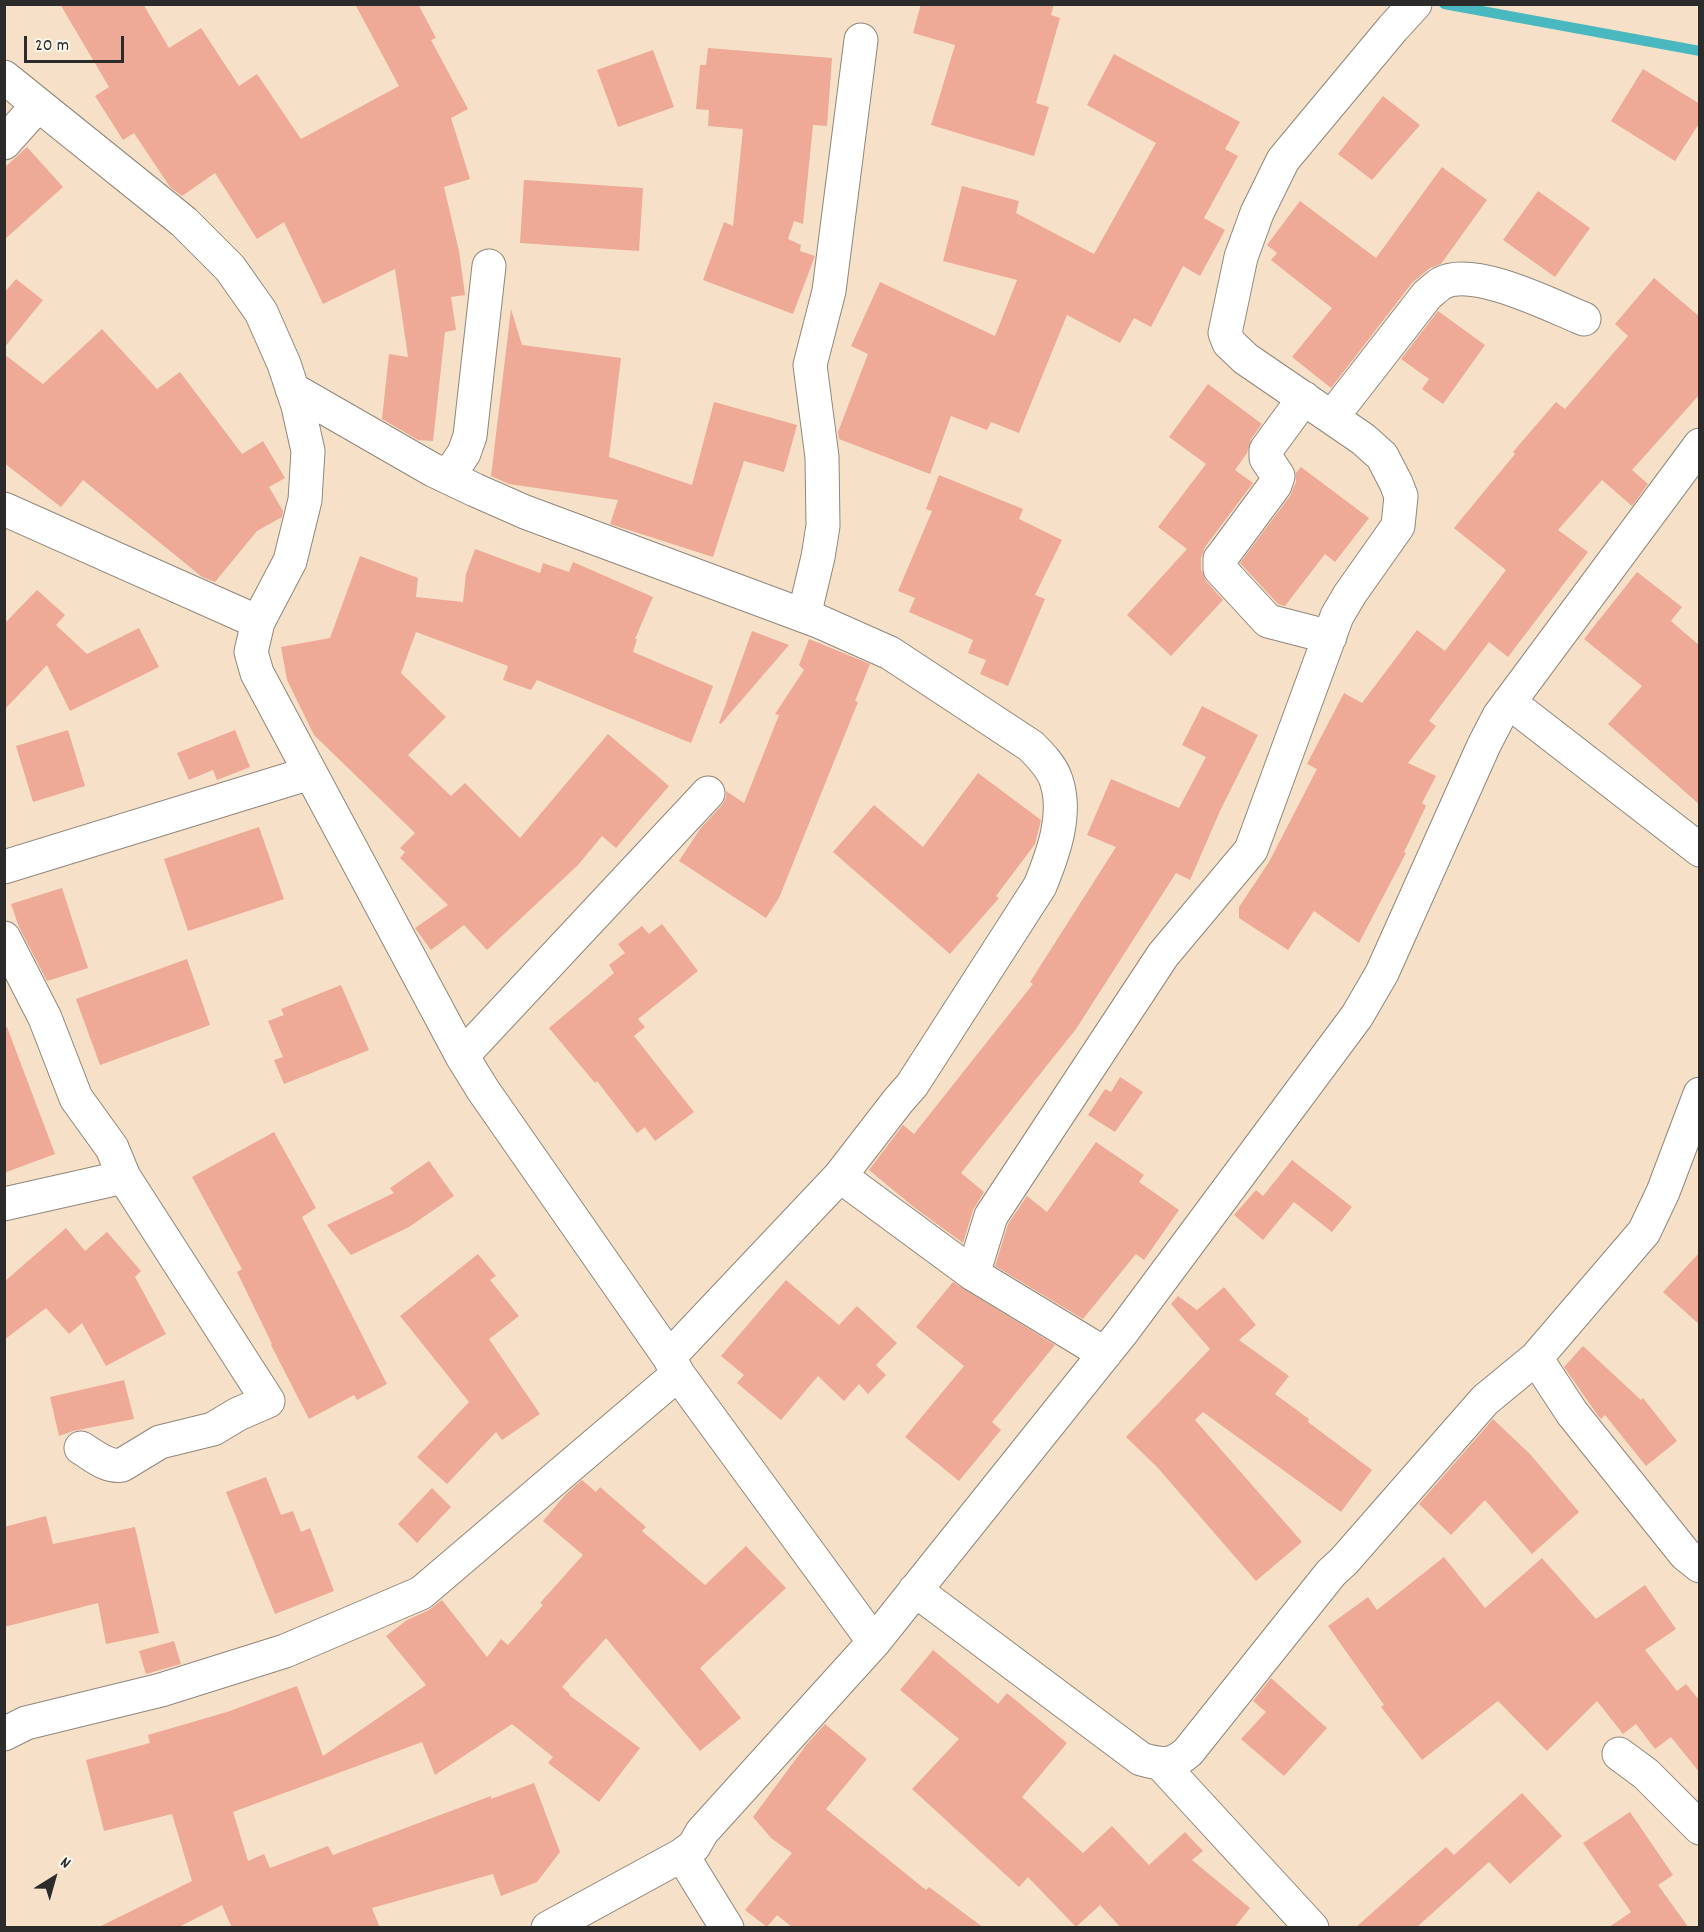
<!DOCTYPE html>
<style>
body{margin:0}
#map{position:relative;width:1704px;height:1932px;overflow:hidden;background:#f6e1c8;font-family:Dekko,sans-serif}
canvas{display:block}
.frame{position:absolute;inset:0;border:6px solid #2b2b2b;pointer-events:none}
.north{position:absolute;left:24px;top:1848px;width:60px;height:60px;-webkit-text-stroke:4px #fbf7ec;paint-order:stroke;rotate:37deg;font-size:16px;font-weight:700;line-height:24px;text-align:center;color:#2b2b2b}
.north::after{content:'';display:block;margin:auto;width:21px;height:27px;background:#2b2b2b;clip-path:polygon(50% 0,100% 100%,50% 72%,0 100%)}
.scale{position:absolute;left:24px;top:36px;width:100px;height:27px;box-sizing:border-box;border:3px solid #2b2b2b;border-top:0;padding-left:8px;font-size:18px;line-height:21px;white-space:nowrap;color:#2b2b2b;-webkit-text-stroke:4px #fbf7ec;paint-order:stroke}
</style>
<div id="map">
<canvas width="1704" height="1932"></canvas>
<div class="frame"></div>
<div class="north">N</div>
<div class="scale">20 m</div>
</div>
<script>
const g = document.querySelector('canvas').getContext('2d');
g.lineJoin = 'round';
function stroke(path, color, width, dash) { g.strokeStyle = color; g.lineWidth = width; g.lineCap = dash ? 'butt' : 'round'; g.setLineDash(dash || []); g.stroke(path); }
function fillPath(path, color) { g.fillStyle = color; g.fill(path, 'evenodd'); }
stroke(new Path2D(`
 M 1444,4 L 1700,51`), '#49b9bf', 10);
fillPath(new Path2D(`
 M 60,4 L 143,4 L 169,48 L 201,28 L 239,86 L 257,74 L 301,139 L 399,86 L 355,4 L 418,4 L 436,38 L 431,40 L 468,109 L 451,118 L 470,179 L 444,187 L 459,251 L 465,295 L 451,297 L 456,330 L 445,332 L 433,441 L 418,440 L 382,419 L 389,354 L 408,357 L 395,269 L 323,304 L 284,222 L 257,239 L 215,173 L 182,196 L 170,187 L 134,133 L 123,140 L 95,96 L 109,87 Z
 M 921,4 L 1054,4 L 1051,15 L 1060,18 L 1036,103 L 1049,107 L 1034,156 L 931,125 L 955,45 L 913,33 Z
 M 708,48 L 832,58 L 827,126 L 813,125 L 803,224 L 794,221 L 788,239 L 801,245 L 800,251 L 815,256 L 793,314 L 703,280 L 724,222 L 733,226 L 743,129 L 708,126 L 709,110 L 696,109 L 700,65 L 706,65 Z
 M 653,50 L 674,107 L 618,127 L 597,70 Z
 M 1114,54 L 1240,122 L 1225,149 L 1238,156 L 1204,218 L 1225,230 L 1200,276 L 1183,266 L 1151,327 L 1134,318 L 1120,343 L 1067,315 L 1019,433 L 991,422 L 987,430 L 951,416 L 930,474 L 839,439 L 838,432 L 868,354 L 851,346 L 880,282 L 995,336 L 1017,280 L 943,261 L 962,186 L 1019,201 L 1016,213 L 1094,254 L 1156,143 L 1087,105 Z
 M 1643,69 L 1700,104 L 1700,122 L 1675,161 L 1611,121 Z
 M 1383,96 L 1420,125 L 1372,180 L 1338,154 Z
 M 27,147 L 63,187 L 4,240 L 4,168 Z
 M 1442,167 L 1487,200 L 1441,264 L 1430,268 L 1412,283 L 1331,388 L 1292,357 L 1332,308 L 1271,260 L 1277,253 L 1267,245 L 1300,201 L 1376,258 Z
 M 524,180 L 643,188 L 639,251 L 520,243 Z
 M 1538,191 L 1590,228 L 1555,277 L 1503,240 Z
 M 1654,278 L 1700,317 L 1700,394 L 1632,470 L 1648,484 L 1632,506 L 1602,480 L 1558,530 L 1588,552 L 1508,657 L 1489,642 L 1429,721 L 1436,726 L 1408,763 L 1436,776 L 1422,803 L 1426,806 L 1404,852 L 1406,853 L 1359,943 L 1314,911 L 1288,950 L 1239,918 L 1239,907 L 1269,862 L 1317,769 L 1307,764 L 1344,693 L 1362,703 L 1417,630 L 1445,651 L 1506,570 L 1454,528 L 1515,454 L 1513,452 L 1556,402 L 1565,409 L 1628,336 L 1615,324 Z
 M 16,279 L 43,300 L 4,348 L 4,293 Z
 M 511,309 L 522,345 L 621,358 L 609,457 L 692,485 L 714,402 L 797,425 L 784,472 L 744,461 L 713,557 L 610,524 L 618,500 L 509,484 L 491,476 Z
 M 1438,311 L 1485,345 L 1443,404 L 1422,389 L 1429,379 L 1401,359 Z
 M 102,329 L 157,389 L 180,372 L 242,454 L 263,441 L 285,478 L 269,487 L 283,511 L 282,517 L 257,531 L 215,582 L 202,577 L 83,480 L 61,507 L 4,463 L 4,354 L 43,384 Z
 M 1208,384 L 1262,424 L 1251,439 L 1247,453 L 1235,470 L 1253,483 L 1205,547 L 1201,558 L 1201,569 L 1206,581 L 1223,600 L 1171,656 L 1127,615 L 1187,549 L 1158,527 L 1206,464 L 1169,437 Z
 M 1301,467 L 1369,518 L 1335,562 L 1325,554 L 1285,606 L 1278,604 L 1240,563 L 1290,496 L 1296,482 L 1296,473 Z
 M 939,475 L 1023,509 L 1019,519 L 1062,540 L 1035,595 L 1045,599 L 1008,686 L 980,674 L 986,660 L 968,653 L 973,640 L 909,612 L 915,598 L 898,591 L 932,511 L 926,509 Z
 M 475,549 L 540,573 L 543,563 L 569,572 L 573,562 L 653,597 L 635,639 L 637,639 L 633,652 L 713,686 L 691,743 L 537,680 L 531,690 L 503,680 L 508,666 L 416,632 L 401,673 L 446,717 L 408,755 L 451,796 L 465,783 L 520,838 L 608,734 L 669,786 L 616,848 L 602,836 L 578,865 L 487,950 L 464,925 L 431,950 L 415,928 L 448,905 L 400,858 L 405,852 L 400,848 L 415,833 L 314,735 L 287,680 L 281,647 L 330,638 L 360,556 L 418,578 L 416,597 L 463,602 L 466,574 Z
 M 1637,572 L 1682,607 L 1671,621 L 1700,646 L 1700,805 L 1608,724 L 1642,686 L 1584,639 Z
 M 37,590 L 65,615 L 56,625 L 87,654 L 139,628 L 159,667 L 70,711 L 47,665 L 4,710 L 4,624 Z
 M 752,631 L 789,645 L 721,724 L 719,723 Z
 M 809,639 L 870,664 L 855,701 L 858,702 L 779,898 L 766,918 L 679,861 L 700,829 L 722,805 L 726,798 L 726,791 L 744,803 L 779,715 L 775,714 L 804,670 L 799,665 Z
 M 1202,706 L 1258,735 L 1220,811 L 1190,880 L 1176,873 L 1076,1029 L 961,1173 L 984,1192 L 973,1210 L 963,1243 L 915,1208 L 869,1170 L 903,1125 L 914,1134 L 1033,984 L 1030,982 L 1116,847 L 1087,835 L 1111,779 L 1179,808 L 1206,757 L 1182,745 Z
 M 68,730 L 85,786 L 33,802 L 16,746 Z
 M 235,730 L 250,767 L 217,780 L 213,770 L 189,780 L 177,753 Z
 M 978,773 L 1041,820 L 1035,844 L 996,896 L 999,898 L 950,954 L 833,852 L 874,805 L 923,847 Z
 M 259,827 L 284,899 L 188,931 L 164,859 Z
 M 62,888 L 88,968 L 47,981 L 19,927 L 11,904 Z
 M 662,924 L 698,971 L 638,1019 L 645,1027 L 634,1036 L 694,1112 L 655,1141 L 645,1127 L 637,1133 L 597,1081 L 595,1083 L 549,1028 L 614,973 L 609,965 L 625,953 L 618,944 L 642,926 L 649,934 Z
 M 187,959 L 210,1025 L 100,1065 L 76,999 Z
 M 341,985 L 369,1050 L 284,1084 L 274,1060 L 283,1057 L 268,1021 L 284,1015 L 281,1009 Z
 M 4,1027 L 7,1027 L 55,1154 L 4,1173 Z
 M 1120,1077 L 1143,1092 L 1115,1132 L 1088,1115 L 1105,1089 L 1111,1092 Z
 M 274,1132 L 316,1208 L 302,1217 L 387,1384 L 357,1400 L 354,1395 L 309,1419 L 271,1345 L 272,1344 L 237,1272 L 242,1269 L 192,1177 Z
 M 1096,1142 L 1144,1175 L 1139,1182 L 1179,1210 L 1144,1260 L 1136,1254 L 1083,1319 L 995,1266 L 1008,1224 L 1027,1196 L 1047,1212 Z
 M 1292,1160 L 1352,1207 L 1332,1232 L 1294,1202 L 1263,1240 L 1234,1215 L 1256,1190 L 1263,1196 Z
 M 429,1161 L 454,1196 L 409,1227 L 351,1255 L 327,1225 L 394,1193 L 390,1188 Z
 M 66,1228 L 85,1251 L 107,1232 L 141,1271 L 135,1277 L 166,1334 L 106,1366 L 82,1323 L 69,1334 L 46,1308 L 4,1340 L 4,1282 Z
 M 1700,1252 L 1700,1325 L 1663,1292 Z
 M 478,1254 L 496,1276 L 490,1280 L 519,1316 L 489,1339 L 540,1414 L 502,1440 L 496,1432 L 447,1484 L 417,1457 L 469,1402 L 400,1316 Z
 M 786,1280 L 839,1325 L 857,1306 L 897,1343 L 876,1365 L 886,1375 L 868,1394 L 859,1384 L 844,1401 L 818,1376 L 781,1420 L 737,1383 L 744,1375 L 721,1356 Z
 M 953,1282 L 1055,1345 L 992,1422 L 1001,1430 L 959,1481 L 905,1437 L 964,1366 L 916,1327 Z
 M 1224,1287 L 1256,1325 L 1239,1340 L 1289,1376 L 1275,1394 L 1309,1419 L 1308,1422 L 1372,1470 L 1341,1512 L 1203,1412 L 1195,1420 L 1302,1542 L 1256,1581 L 1157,1467 L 1126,1437 L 1210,1349 L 1171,1304 L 1178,1296 L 1197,1310 Z
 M 1583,1346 L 1641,1400 L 1643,1398 L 1677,1441 L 1646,1466 L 1605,1415 L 1601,1419 L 1599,1417 L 1564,1367 Z
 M 124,1380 L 134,1419 L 73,1431 L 59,1436 L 50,1397 Z
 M 1493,1419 L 1530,1454 L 1579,1512 L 1532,1554 L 1485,1500 L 1451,1535 L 1419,1504 Z
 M 266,1477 L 281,1515 L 293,1511 L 301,1532 L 310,1528 L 334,1591 L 275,1614 L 226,1492 Z
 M 582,1480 L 596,1492 L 600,1487 L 646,1527 L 642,1531 L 705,1585 L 746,1546 L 786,1588 L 700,1668 L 741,1718 L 700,1751 L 606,1638 L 562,1687 L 570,1694 L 569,1695 L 640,1748 L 599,1802 L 548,1763 L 553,1757 L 512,1724 L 435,1775 L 422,1742 L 233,1812 L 248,1861 L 264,1854 L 270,1868 L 328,1846 L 333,1855 L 491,1796 L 491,1799 L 534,1783 L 560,1852 L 537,1882 L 501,1896 L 493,1874 L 372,1908 L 380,1928 L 232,1928 L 222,1905 L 177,1928 L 97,1928 L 192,1881 L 172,1814 L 104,1831 L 86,1760 L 150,1743 L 148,1735 L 227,1712 L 297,1686 L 323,1756 L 426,1685 L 386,1636 L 407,1620 L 429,1610 L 442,1600 L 487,1657 L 501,1639 L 508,1645 L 543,1605 L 540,1603 L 583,1555 L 543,1521 L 566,1494 Z
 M 432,1488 L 451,1507 L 417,1543 L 398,1524 Z
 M 46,1516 L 53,1544 L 135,1527 L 159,1633 L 106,1644 L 98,1603 L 4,1627 L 4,1527 Z
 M 1444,1557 L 1485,1608 L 1542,1558 L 1596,1619 L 1645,1585 L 1676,1629 L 1645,1650 L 1677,1691 L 1686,1684 L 1700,1701 L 1700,1773 L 1671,1737 L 1655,1749 L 1636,1724 L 1623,1734 L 1597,1701 L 1547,1751 L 1498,1701 L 1422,1760 L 1381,1707 L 1384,1705 L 1328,1626 L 1368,1597 L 1377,1610 Z
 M 174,1641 L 181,1664 L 146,1674 L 139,1651 Z
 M 933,1650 L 998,1704 L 1007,1693 L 1067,1743 L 1022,1797 L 1083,1853 L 1112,1826 L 1149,1865 L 1185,1832 L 1203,1851 L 1192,1860 L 1250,1908 L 1234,1928 L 1121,1928 L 1100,1905 L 1076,1927 L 1028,1877 L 1019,1887 L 912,1789 L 959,1739 L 900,1690 Z
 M 1271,1678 L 1327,1728 L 1284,1776 L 1241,1739 L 1266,1712 L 1253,1701 Z
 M 825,1724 L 867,1759 L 826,1809 L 926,1890 L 929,1887 L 984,1928 L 793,1928 L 777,1915 L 767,1927 L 745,1910 L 792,1853 L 771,1838 L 753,1817 L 807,1744 Z
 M 1522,1793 L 1562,1836 L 1510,1884 L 1489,1862 L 1416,1928 L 1355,1928 L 1446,1847 L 1454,1855 Z
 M 1630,1812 L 1673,1875 L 1658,1885 L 1689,1928 L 1608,1928 L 1631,1912 L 1583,1843 Z`), '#eea997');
const minor = new Path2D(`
 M 4,77 L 184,222 L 230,268 L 261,312 L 284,364 L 298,406 L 308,451 L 305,500 L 290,561 L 258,622 L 251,652 L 257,673 L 462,1056 L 483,1090 L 669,1357 L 678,1374 L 874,1642
 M 4,143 L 38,105
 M 292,389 L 433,470 L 475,490 L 525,512 L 818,621 L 890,653 L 1031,746 C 1040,755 1052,767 1056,780 C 1068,814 1053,854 1040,886 L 912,1085 L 898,1101 L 840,1176 L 669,1357
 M 1304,398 L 1266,450 L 1266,458 L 1278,476 L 1275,485 L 1224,554 L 1220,559 L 1220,569 L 1268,621 L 1330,637
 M 1332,417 L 1427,295 C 1432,291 1437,286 1442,283 C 1474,266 1552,306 1584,319
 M 448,477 L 464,453 L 470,436 L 489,266
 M 4,509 L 258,622
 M 804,616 L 818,557 L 823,526 L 822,457 L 810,365 L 829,291 L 861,40
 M 1509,702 L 1700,850
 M 4,867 L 310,773
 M 4,938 L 45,1018 L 76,1098 L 112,1148 L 124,1177 L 268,1401 L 238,1414 L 213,1429 L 160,1442 L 122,1465 C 107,1468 93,1455 81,1448
 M 462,1056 L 708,793
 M 840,1176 L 973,1274 L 1105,1354
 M 4,1204 L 124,1177
 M 973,1274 L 991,1216 L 1163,955 L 1251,850 L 1337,616 L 1350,594 L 1398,526 L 1401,496 L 1396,483 L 1382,456 L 1363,439 L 1246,359 L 1229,343 L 1225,333 L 1241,257 L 1257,213 L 1283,160 L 1393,28 L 1415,4
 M 1536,1358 L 1572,1413 L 1685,1554 L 1700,1566
 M 915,1590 L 1141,1759 C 1162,1765 1171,1767 1188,1752 L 1331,1573 L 1344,1561 L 1485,1400 L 1536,1358 L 1644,1232 L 1663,1192 L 1700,1094
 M 4,1734 L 26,1723 L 161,1690 L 285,1651 L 421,1593 L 678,1374
 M 1619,1754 L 1646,1774 L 1700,1828
 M 1162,1765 L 1312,1928
 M 682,1855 L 727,1928
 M 548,1928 L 682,1855 L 694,1846 L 702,1832 L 874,1642 L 1123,1331 L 1357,1016 L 1382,973 L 1484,745 L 1499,716 L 1700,445`);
stroke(minor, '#90867a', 35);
stroke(minor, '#fff', 33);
</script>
